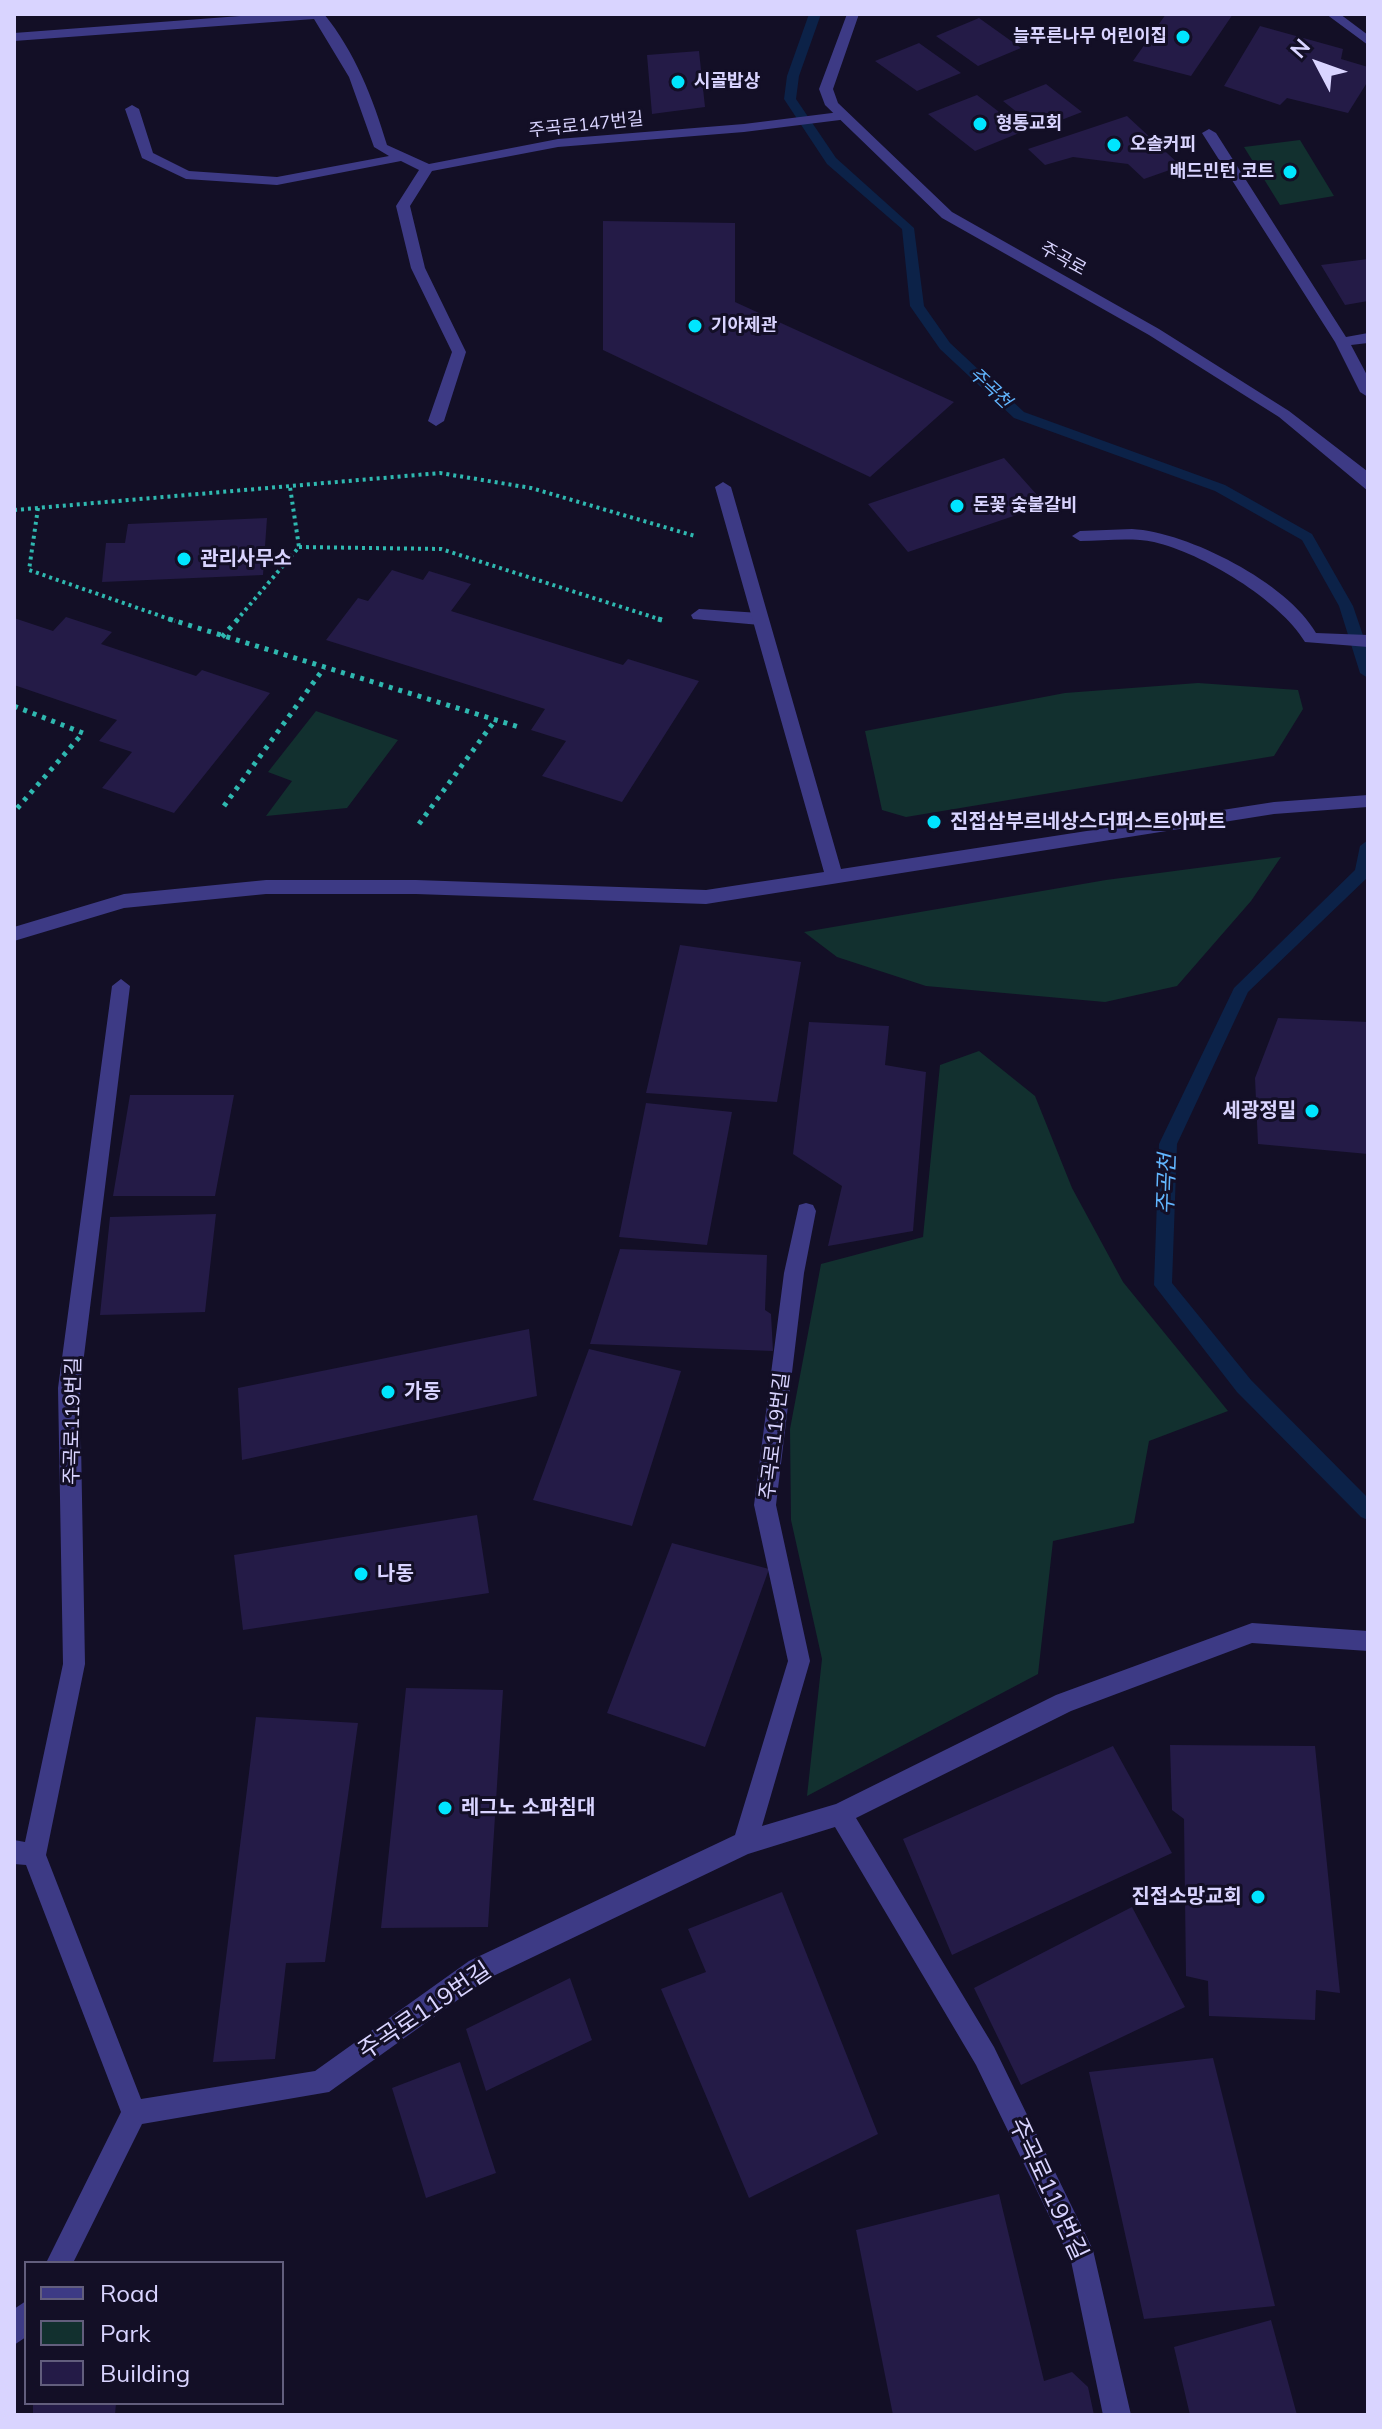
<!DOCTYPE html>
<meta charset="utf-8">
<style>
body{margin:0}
#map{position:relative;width:1382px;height:2429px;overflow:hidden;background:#130f26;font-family:Mulish,sans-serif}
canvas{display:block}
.frame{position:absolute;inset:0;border:16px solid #d9d4ff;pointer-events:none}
.legend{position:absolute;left:24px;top:2261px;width:260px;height:144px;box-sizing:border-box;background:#130f26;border:2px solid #625e7d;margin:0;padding:10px 14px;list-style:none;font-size:24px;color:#d9d4ff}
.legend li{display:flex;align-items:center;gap:16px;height:40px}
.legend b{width:40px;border:2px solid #625e7d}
.north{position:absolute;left:1278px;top:24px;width:80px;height:80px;-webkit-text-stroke:6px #130f26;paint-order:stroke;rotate:311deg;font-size:22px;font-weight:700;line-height:32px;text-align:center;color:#d9d4ff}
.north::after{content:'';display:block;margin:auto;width:28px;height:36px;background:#d9d4ff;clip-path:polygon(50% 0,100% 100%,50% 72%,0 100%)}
</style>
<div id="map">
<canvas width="1382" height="2429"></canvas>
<div class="frame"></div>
<ul class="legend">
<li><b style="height:10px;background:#3d3a85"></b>Road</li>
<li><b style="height:22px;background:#12302f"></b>Park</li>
<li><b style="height:22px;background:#241b47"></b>Building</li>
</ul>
<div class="north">N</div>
</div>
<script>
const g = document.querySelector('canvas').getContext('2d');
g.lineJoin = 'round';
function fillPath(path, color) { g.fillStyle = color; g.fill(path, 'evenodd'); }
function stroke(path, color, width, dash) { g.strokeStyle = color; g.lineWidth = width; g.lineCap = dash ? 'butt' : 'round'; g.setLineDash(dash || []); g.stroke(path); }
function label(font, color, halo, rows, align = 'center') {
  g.font = font + ' Mulish,"Noto Sans KR",sans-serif'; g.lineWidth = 6; g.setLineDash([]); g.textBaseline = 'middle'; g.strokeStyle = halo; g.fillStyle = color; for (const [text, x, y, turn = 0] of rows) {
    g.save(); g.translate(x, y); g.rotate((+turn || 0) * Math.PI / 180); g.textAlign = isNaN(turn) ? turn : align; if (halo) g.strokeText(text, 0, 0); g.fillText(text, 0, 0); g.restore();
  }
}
fillPath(new Path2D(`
 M 1300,140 L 1334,196 L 1280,205 L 1244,147 Z
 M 1198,683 L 1298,690 L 1303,709 L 1274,756 L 906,817 L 882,810 L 865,731 L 1065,693 Z
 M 316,711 L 398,740 L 347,808 L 266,816 L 292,781 L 268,772 Z
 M 1281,857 L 1251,901 L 1177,986 L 1105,1002 L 926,986 L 837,957 L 804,932 L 1106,880 Z
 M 979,1051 L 1035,1096 L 1072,1188 L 1123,1282 L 1228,1411 L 1149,1441 L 1134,1523 L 1053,1541 L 1038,1674 L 807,1796 L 822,1659 L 791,1520 L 790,1429 L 821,1264 L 923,1237 L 940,1065 Z`), '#12302f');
fillPath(new Path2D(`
 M 809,14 L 821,14 L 799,76 L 796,99 L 836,158 L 914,228 L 924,306 L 950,343 L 1024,412 L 1225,485 L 1312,534 L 1353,606 L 1368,650 L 1368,678 L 1360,673 L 1339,606 L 1302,540 L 1215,491 L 1014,418 L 940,349 L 910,306 L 902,229 L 827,164 L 784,99 L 787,76 Z
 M 1368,840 L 1368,877 L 1248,992 L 1177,1144 L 1172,1283 L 1251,1380 L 1368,1498 L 1368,1520 L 1361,1517 L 1237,1392 L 1154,1285 L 1159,1144 L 1234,988 L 1355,870 L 1360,846 Z`), '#0c2248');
fillPath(new Path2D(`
 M 1166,14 L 1233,14 L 1191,76 L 1133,61 Z
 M 979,18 L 1021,48 L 978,66 L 936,36 Z
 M 1260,26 L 1343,49 L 1341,59 L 1368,67 L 1368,81 L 1348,113 L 1287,98 L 1280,105 L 1224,86 Z
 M 919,43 L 961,73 L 917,91 L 875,61 Z
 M 699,51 L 705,107 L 652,114 L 647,55 Z
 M 1046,84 L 1082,112 L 1038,129 L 1003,101 Z
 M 977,95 L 1024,131 L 975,151 L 928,114 Z
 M 1127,116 L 1181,166 L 1144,179 L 1128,164 L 1073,157 L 1045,165 L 1028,149 Z
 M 603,221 L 735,223 L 735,302 L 954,402 L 870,477 L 603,350 Z
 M 1368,259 L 1368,301 L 1345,305 L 1321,265 Z
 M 1004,458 L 1046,505 L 908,552 L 868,504 Z
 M 267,518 L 263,575 L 102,582 L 106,543 L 125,543 L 128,524 Z
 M 392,570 L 423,580 L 429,571 L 471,584 L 451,611 L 623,665 L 628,659 L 699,681 L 622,802 L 542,776 L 566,741 L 531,730 L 545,709 L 326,640 L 358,598 L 368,601 Z
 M 66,617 L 112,632 L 101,644 L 196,676 L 202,670 L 270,693 L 174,813 L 102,788 L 132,752 L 99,741 L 117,720 L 14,685 L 14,618 L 53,631 Z
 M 680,945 L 801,962 L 777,1102 L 646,1093 Z
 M 1278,1018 L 1368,1022 L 1368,1154 L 1258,1144 L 1255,1078 Z
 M 809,1022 L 889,1026 L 885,1065 L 926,1072 L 913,1231 L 828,1246 L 842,1186 L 793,1154 Z
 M 130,1095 L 234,1095 L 215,1196 L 113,1196 Z
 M 646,1103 L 732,1112 L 707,1245 L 619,1237 Z
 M 216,1214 L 205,1312 L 100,1315 L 110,1217 Z
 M 620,1249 L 767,1255 L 765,1310 L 771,1314 L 773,1351 L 590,1344 Z
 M 529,1329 L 537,1396 L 242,1460 L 238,1388 Z
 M 589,1349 L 681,1371 L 632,1526 L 533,1500 Z
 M 477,1515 L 489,1593 L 243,1630 L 234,1555 Z
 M 672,1543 L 769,1569 L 705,1747 L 607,1713 Z
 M 406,1688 L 503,1690 L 488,1927 L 381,1928 Z
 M 256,1717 L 358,1723 L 325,1962 L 286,1963 L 275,2059 L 213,2062 Z
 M 1170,1745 L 1315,1746 L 1340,1993 L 1316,1990 L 1315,2020 L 1209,2016 L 1208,1981 L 1186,1976 L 1184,1819 L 1172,1810 Z
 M 1113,1746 L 1172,1853 L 952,1955 L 903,1839 Z
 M 782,1892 L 878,2134 L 749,2198 L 661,1989 L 706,1972 L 688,1929 Z
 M 1132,1907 L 1185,2007 L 1021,2085 L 974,1988 Z
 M 570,1978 L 592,2040 L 486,2091 L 466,2029 Z
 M 1213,2058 L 1275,2306 L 1144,2319 L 1089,2072 Z
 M 460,2062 L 496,2173 L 426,2198 L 392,2088 Z
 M 999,2194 L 1044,2381 L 1072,2372 L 1088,2387 L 1094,2415 L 893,2415 L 856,2230 Z
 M 1271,2320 L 1297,2415 L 1190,2415 L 1174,2347 Z
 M 33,2403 L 116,2403 L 115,2415 L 33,2415 Z`), '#241b47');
stroke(new Path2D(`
 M 38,508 L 29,570 L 175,621
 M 14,510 L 440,473 L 531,488 L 695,536
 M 299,547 L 441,549 L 662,620
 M 236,621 L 299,547 L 290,487`), '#2fb8b0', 4, [3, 4]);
stroke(new Path2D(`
 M 169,619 L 522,728
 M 658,619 L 662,620
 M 222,637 L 238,619
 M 14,706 L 83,733 L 14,812
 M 224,806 L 324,668
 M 419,824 L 496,719`), '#2fb8b0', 5, [4, 6]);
fillPath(new Path2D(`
 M 267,14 L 324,14 C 355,52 373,98 387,145 L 429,164 L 558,139 L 744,124 L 840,112 L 847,116 L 840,120 L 744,132 L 558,147 L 432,171 L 410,206 L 425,268 L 466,352 L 444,421 L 436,426 L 428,421 L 452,352 L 411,268 L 396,206 L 419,170 L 401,161 L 277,185 L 186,179 L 142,158 L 125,109 L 132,105 L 139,109 L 153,153 L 189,171 L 277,177 L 389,156 L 374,147 L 349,77 L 314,19 L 14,41 L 14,33 Z
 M 1326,14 L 1340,14 L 1368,35 L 1368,45 Z
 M 1209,129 L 1216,133 L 1346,337 L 1368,333 L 1368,343 L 1351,345 L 1368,377 L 1368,397 L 1360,392 L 1335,342 L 1202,133 Z
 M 1132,529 C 1188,532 1288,583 1316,633 L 1368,635 L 1368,647 L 1305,642 C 1280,600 1202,553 1154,542 C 1130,537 1104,541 1080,541 L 1072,536 L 1080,531 Z
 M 699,609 L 760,613 L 768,619 L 760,625 L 693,619 L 691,615 Z
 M 121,979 L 130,986 L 80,1388 L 85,1664 L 46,1855 L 141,2099 L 315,2071 L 469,1961 L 735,1835 L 788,1661 L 754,1505 L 784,1273 L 799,1205 L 806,1203 L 813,1205 L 816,1211 L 804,1273 L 776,1505 L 810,1661 L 762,1826 L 836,1804 L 1056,1695 L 1252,1623 L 1368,1631 L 1368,1651 L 1252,1643 L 1071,1711 L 856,1818 L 994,2047 L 1093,2250 L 1131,2415 L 1103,2415 L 1071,2261 L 976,2065 L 835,1827 L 748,1854 L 487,1979 L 329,2092 L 142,2124 L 73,2263 L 46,2263 L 121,2112 L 26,1865 L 14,1864 L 14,1840 L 25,1842 L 63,1664 L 58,1388 L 112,986 Z
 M 26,2301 L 26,2337 L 14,2345 L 14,2309 Z`), '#3d3a85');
fillPath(new Path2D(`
 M 847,14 L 859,14 L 833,89 L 838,103 L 952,212 L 1159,329 L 1289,411 L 1367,471 L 1368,491 L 1279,417 L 1149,335 L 942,218 L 825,105 L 819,89 Z
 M 723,482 L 731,487 L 841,869 L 1274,802 L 1368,795 L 1368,807 L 1274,814 L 706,904 L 416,894 L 266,894 L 124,908 L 14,941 L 14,927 L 124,894 L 266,880 L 416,880 L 706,890 L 824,872 L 715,487 Z`), '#3d3a85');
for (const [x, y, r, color] of [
 [1183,37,8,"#00e5ff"],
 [678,82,8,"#00e5ff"],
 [980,124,8,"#00e5ff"],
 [1114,145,8,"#00e5ff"],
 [1290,172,8,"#00e5ff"],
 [695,326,8,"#00e5ff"],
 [957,506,8,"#00e5ff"],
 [184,559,8,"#00e5ff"],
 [934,822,8,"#00e5ff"],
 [1312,1111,8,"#00e5ff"],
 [388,1392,8,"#00e5ff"],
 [361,1574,8,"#00e5ff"],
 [445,1808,8,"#00e5ff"],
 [1258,1897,8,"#00e5ff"]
]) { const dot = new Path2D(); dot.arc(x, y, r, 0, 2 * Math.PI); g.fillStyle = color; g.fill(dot); stroke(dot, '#130f26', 3); }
label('bold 18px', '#d9d4ff', '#130f26', [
 ["늘푸른나무 어린이집",1167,37,"right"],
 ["시골밥상",694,82],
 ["형통교회",996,124],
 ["오솔커피",1130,145],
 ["배드민턴 코트",1274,172,"right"],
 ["기아제관",711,326],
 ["돈꽃 숯불갈비",973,506]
], 'left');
label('18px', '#d9d4ff', '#130f26', [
 ["주곡로147번길",586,125,-6],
 ["주곡로",1063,259,29]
]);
label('italic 18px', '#62b6ff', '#130f26', [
 ["주곡천",990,388,43]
]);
label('bold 20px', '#d9d4ff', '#130f26', [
 ["관리사무소",200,559],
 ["진접삼부르네상스더퍼스트아파트",950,822],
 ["세광정밀",1296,1111,"right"],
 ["가동",404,1392],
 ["나동",377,1574],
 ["레그노 소파침대",461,1808],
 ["진접소망교회",1242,1897,"right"]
], 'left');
label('20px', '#d9d4ff', '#130f26', [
 ["주곡로119번길",73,1421,-89],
 ["주곡로119번길",775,1436,-83]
]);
label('italic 22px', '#62b6ff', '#130f26', [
 ["주곡천",1167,1184,-88]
]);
label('24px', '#d9d4ff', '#130f26', [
 ["주곡로119번길",425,2011,-34],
 ["주곡로119번길",1048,2189,65]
]);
</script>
